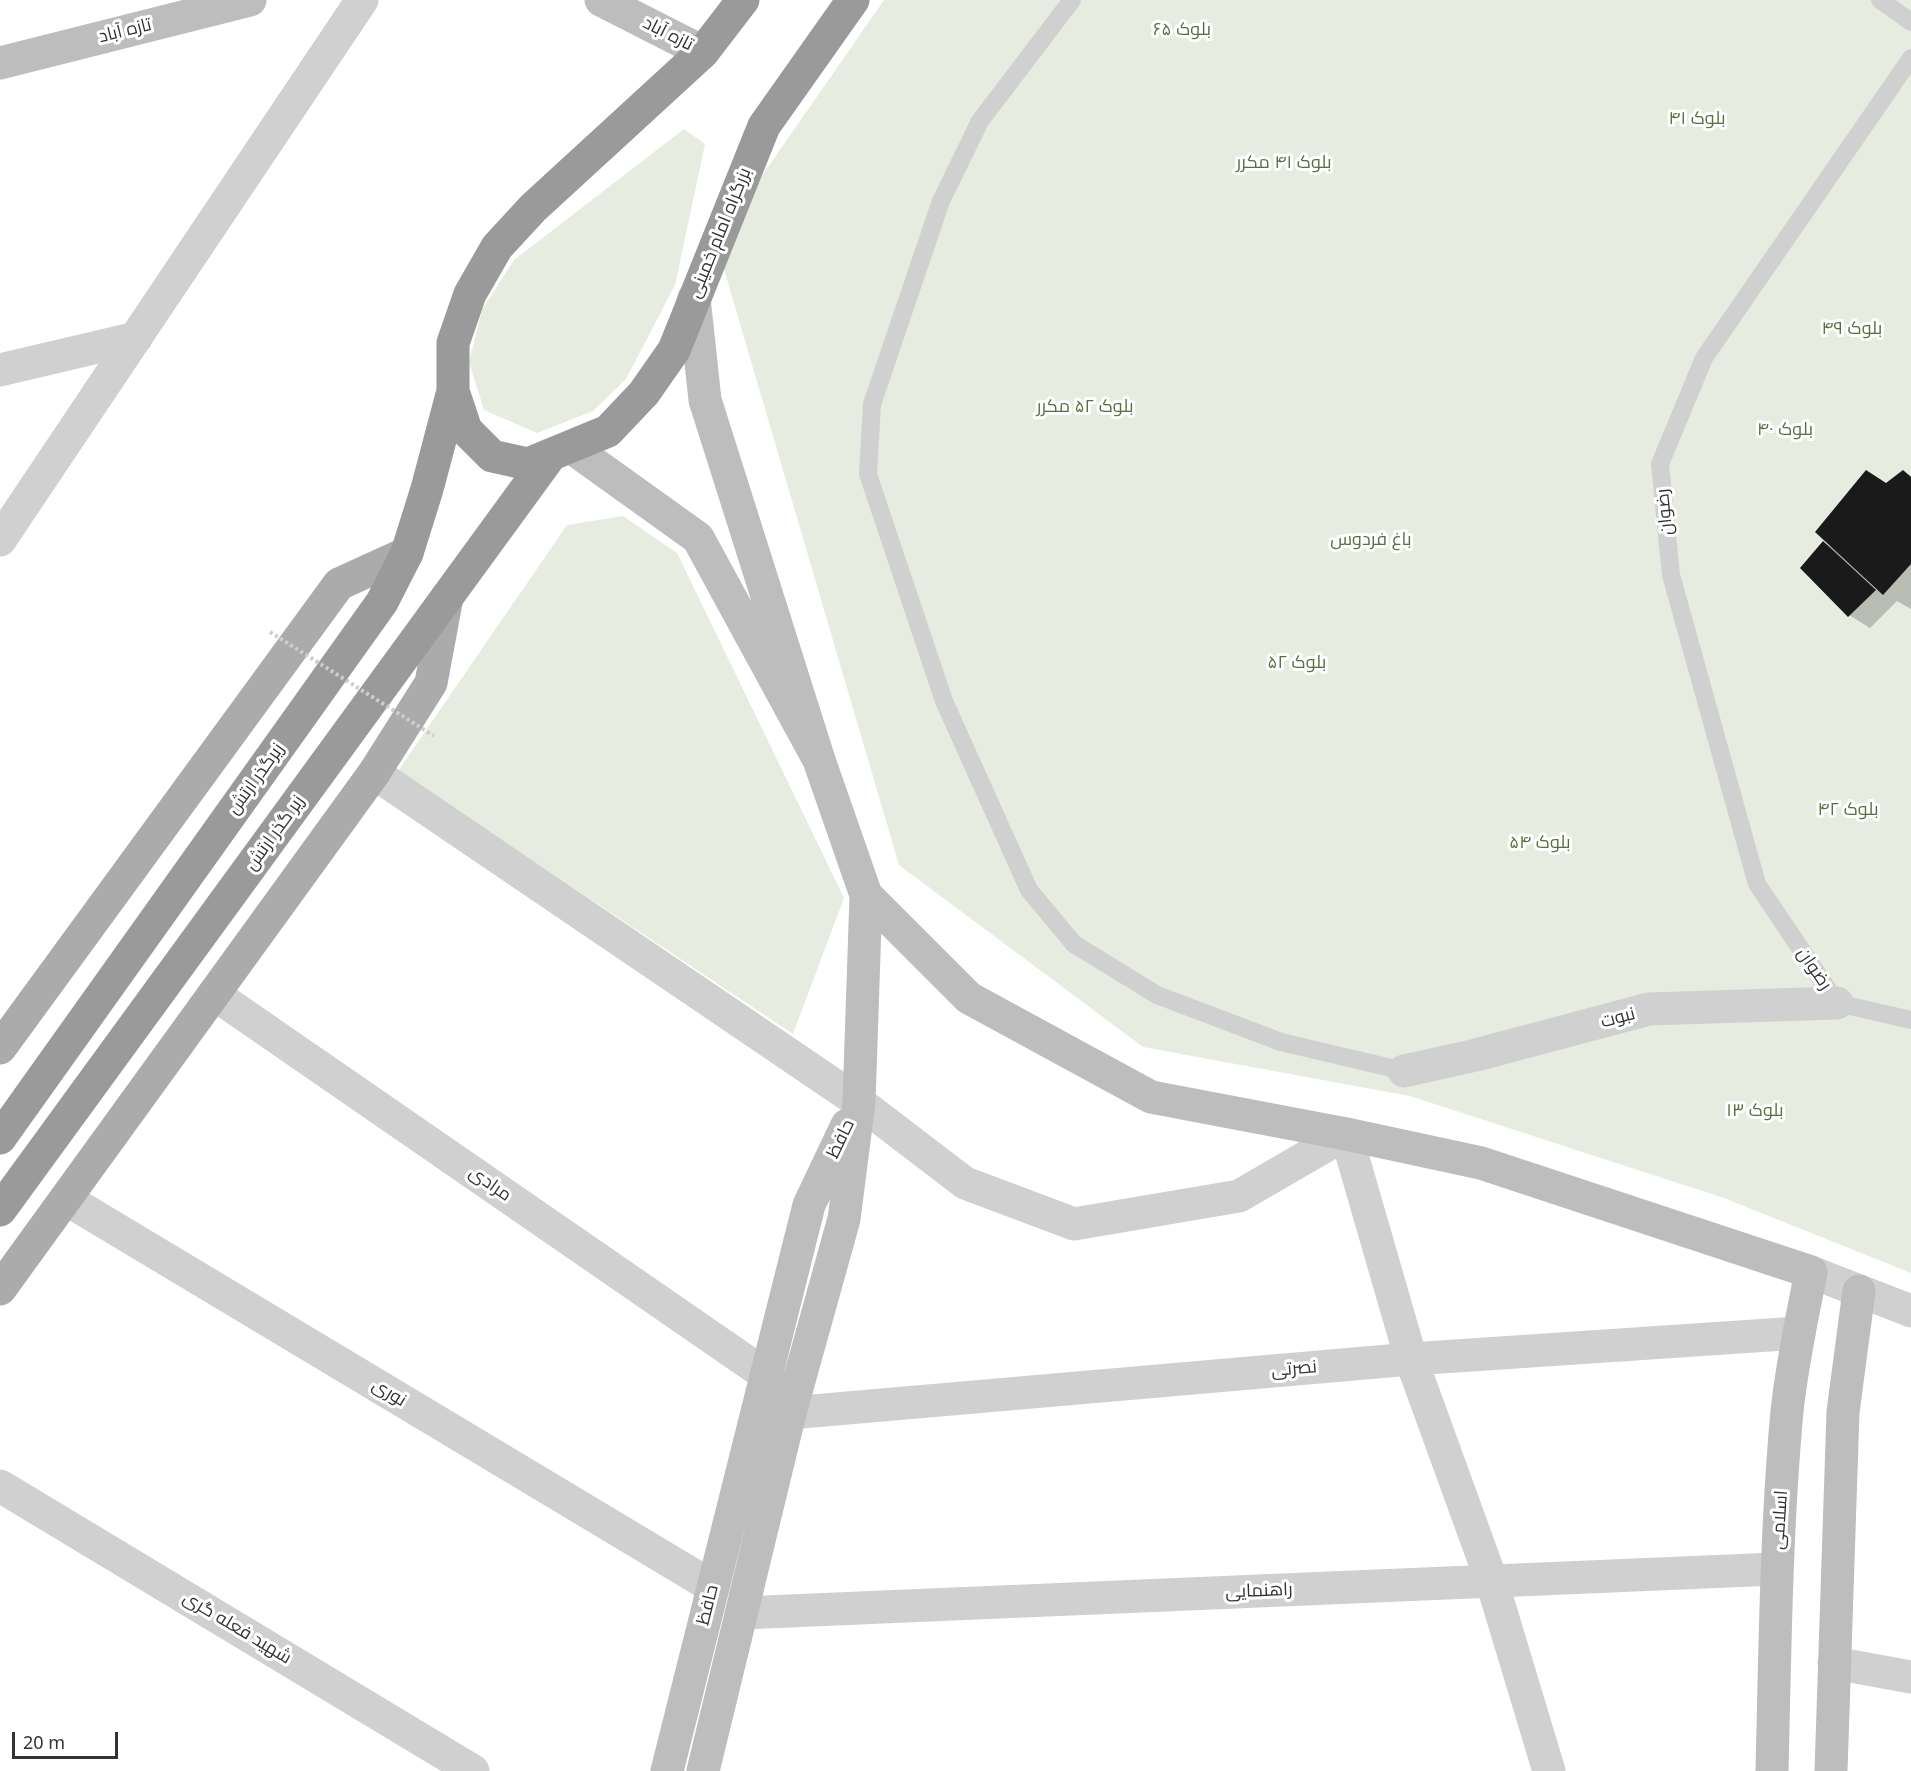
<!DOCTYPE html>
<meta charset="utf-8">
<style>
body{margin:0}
#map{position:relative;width:1911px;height:1771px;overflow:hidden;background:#fff;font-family:"Noto Sans",sans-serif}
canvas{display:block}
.scale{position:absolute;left:12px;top:1732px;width:106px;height:27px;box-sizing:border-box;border:3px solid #333;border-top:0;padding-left:8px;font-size:18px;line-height:21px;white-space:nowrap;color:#333;-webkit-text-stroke:4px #fff;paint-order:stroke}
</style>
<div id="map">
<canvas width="1911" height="1771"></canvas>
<div class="scale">20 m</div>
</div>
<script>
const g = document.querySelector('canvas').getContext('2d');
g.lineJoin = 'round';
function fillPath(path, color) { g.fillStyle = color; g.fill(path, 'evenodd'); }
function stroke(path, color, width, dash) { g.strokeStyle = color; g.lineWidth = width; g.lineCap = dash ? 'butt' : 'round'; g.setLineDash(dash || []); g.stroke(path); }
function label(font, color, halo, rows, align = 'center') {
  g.font = font + ' "Noto Sans",Cairo,sans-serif'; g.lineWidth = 6; g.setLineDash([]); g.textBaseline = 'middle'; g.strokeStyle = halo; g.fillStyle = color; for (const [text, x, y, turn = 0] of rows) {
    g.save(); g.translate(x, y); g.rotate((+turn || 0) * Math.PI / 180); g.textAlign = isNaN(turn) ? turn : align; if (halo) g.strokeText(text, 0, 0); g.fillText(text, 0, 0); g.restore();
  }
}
fillPath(new Path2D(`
 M 884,0 L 1911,0 L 1911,1273 L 1724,1198 L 1410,1096 L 1143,1047 L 899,865 L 716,242 Z
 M 684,129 L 705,144 L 675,285 L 626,379 L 593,411 L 537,433 L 484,410 L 469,362 L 482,310 L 514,260 Z
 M 623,516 L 677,553 L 844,898 L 793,1034 L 398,771 L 567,525 Z`), '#e6ecdf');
fillPath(new Path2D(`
 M 1904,472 L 1911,476 L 1911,609 L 1897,601 L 1870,628 L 1849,615 L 1823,542 L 1833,548 L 1888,484 Z`), '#0003');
fillPath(new Path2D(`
 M 1866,470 L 1886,483 L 1903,470 L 1911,477 L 1911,564 L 1883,595 L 1815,532 Z
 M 1823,541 L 1876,590 L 1848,617 L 1800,568 Z`), '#1a1a1a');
stroke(new Path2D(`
 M 1072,0 L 980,121 L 941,201 L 872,404 L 868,474 L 944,701 L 1029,890 L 1074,944 L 1157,995 L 1281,1042 L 1404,1071
 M 1880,0 L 1911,22
 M 1911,58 L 1704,358 L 1660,464 L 1671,575 L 1757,884 L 1837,1003 L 1911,1020`), '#d0d0d0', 18);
stroke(new Path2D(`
 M 0,370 L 136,338
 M 0,540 L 362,0
 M 374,773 L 859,1102 L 965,1183 L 1074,1224 L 1239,1196 L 1346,1134 L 1411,1359 L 1492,1582 L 1549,1771
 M 214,994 L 766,1375
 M 1404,1071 L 1476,1055 L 1649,1009 L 1837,1003
 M 66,1199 L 713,1587
 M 1811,1272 L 1911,1311
 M 790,1413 L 1411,1359 L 1799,1333
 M 0,1486 L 473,1771
 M 742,1613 L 1776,1569
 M 1834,1663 L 1911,1677`), '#d0d0d0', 33);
stroke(new Path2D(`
 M 601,0 L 703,52
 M 0,63 L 250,0
 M 571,447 L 698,538 L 819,760 L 705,400 L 694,298
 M 819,760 L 866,895 L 969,998 L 1151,1097 L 1346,1134 L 1481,1163 L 1811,1272 C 1802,1318 1792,1364 1787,1411 C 1776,1531 1775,1651 1772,1771
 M 667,1771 L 809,1205 L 847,1125
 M 703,1771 L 790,1413 L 844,1219 L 859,1102 L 866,895
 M 1831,1771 L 1843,1412 L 1859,1291`), '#bdbdbd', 33);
stroke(new Path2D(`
 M 0,1048 L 339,584 L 407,553
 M 0,1289 L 374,773 L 431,683 L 447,597`), '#ababab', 33);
stroke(new Path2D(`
 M 453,391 L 466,430 L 492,456 L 528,464 L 608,431 L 644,393 L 674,350 L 764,126 L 853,0
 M 0,1138 L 382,602 L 407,553 L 427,489 L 453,391 L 453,343 L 470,294 L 497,247 L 533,208 L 703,52 L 743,0
 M 0,1210 L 550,456`), '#9a9a9a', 33);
stroke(new Path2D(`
 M 270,632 L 434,736`), '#cdcdcd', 4, [3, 3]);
label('18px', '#56703f', '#fff', [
 ["بلوک ۶۵",1182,30],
 ["بلوک ۴۱",1697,119],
 ["بلوک ۴۱ مکرر",1284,163],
 ["بلوک ۴۹",1852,329],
 ["بلوک ۵۲ مکرر",1085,407],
 ["بلوک ۴۰",1785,430],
 ["باغ فردوس",1371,540],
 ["بلوک ۵۲",1297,663],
 ["بلوک ۴۲",1848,810],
 ["بلوک ۵۴",1540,843],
 ["بلوک ۱۳",1755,1111]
]);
label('18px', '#333', '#fff', [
 ["تازه آباد",125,31,-14],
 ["تازه آباد",668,34,27],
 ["بزرگراه امام خمینی",720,233,-68],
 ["رضوان",1665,512,-96],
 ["زیرگذر ارتش",256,779,-54],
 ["زیر گذر ارتش",275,833,-54],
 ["رضوان",1814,969,56],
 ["نبوت",1618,1018,-15],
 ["حافظ",841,1139,-64],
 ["مرادی",490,1184,35],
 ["نصرتی",1294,1369,-5],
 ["نوری",389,1393,31],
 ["اسلامی",1780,1520,-86],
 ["راهنمایی",1259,1591,-2],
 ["حافظ",708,1605,-76],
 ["شهید فعله گری",237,1628,31]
]);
</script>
